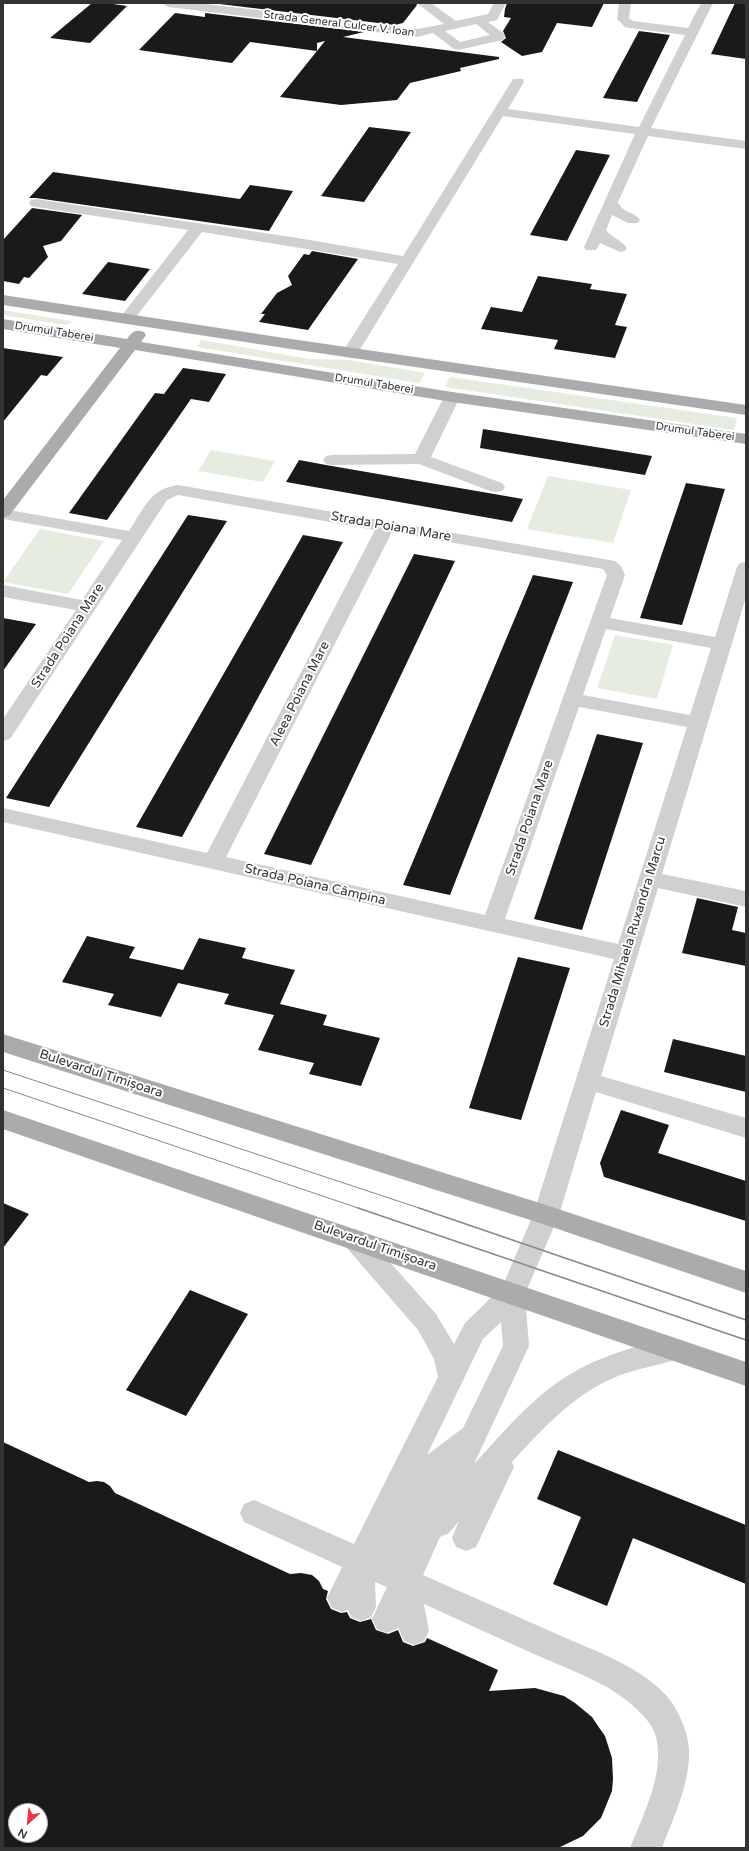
<!DOCTYPE html>
<meta charset="utf-8">
<style>
body{margin:0}
#map{position:relative;width:749px;height:1851px;overflow:hidden;background:#fff;font-family:"Varela Round",sans-serif}
canvas{display:block}
.frame{position:absolute;inset:0;border:4px solid #333;pointer-events:none}
.north{position:absolute;left:8px;top:1803px;width:40px;height:40px;box-sizing:border-box;background:#fff;border:1px solid #adadad;border-radius:50%;rotate:207deg;font-size:11px;font-weight:700;line-height:16px;text-align:center;color:#333}
.north::after{content:'';display:block;margin:auto;width:14px;height:18px;background:#e63946;clip-path:polygon(50% 0,100% 100%,50% 72%,0 100%)}
</style>
<div id="map">
<canvas width="749" height="1851"></canvas>
<div class="frame"></div>
<div class="north">N</div>
</div>
<script>
const g = document.querySelector('canvas').getContext('2d');
g.lineJoin = 'round';
function fillPath(path, color) { g.fillStyle = color; g.fill(path, 'evenodd'); }
function stroke(path, color, width, dash) { g.strokeStyle = color; g.lineWidth = width; g.lineCap = dash ? 'butt' : 'round'; g.setLineDash(dash || []); g.stroke(path); }
function label(font, color, halo, rows, align = 'center') {
  g.font = font + ' "Varela Round",sans-serif'; g.lineWidth = 4; g.setLineDash([]); g.textBaseline = 'middle'; g.strokeStyle = halo; g.fillStyle = color; for (const [text, x, y, turn = 0] of rows) {
    g.save(); g.translate(x, y); g.rotate((+turn || 0) * Math.PI / 180); g.textAlign = isNaN(turn) ? turn : align; if (halo) g.strokeText(text, 0, 0); g.fillText(text, 0, 0); g.restore();
  }
}
fillPath(new Path2D(`
 M 3,310 L 70,321 L 72,322 L 66,325 L 3,315 Z
 M 201,340 L 310,359 L 348,360 L 425,373 L 419,383 L 197,347 Z
 M 450,377 L 737,418 L 734,430 L 445,387 Z
 M 211,450 L 275,461 L 263,482 L 198,471 Z
 M 548,476 L 631,490 L 613,543 L 527,529 Z
 M 40,529 L 104,541 L 68,594 L 3,582 Z
 M 615,635 L 673,645 L 657,699 L 597,688 Z`), '#e6ecdf');
fillPath(new Path2D(`
 M 92,3 L 106,3 L 127,6 L 90,43 L 50,38 Z
 M 211,3 L 416,3 L 417,5 L 403,23 L 395,25 Z
 M 507,3 L 604,3 L 592,27 L 557,23 L 542,52 L 522,56 L 501,42 L 506,38 L 503,31 L 511,18 L 504,17 L 505,9 Z
 M 735,3 L 746,3 L 746,59 L 711,54 Z
 M 175,13 L 205,17 L 205,13 L 364,32 L 343,37 L 499,57 L 499,59 L 460,68 L 461,71 L 410,83 L 397,100 L 341,105 L 280,97 L 325,41 L 317,43 L 317,51 L 250,42 L 232,63 L 139,50 Z
 M 639,31 L 670,35 L 637,102 L 603,98 Z
 M 369,127 L 411,132 L 364,202 L 321,196 Z
 M 576,150 L 610,155 L 567,241 L 530,235 Z
 M 53,172 L 240,199 L 250,185 L 293,191 L 269,231 L 36,198 L 29,198 Z
 M 32,208 L 82,215 L 61,241 L 43,246 L 48,257 L 29,278 L 24,277 L 19,284 L 3,281 L 3,240 Z
 M 312,251 L 358,259 L 308,330 L 259,322 L 265,314 L 261,314 L 277,293 L 292,285 L 288,276 L 304,254 L 309,255 Z
 M 108,262 L 150,269 L 125,301 L 82,294 Z
 M 538,276 L 592,284 L 590,289 L 627,294 L 615,325 L 627,327 L 615,358 L 554,349 L 558,340 L 481,329 L 491,307 L 522,312 Z
 M 3,348 L 63,357 L 47,376 L 41,375 L 3,422 Z
 M 183,368 L 226,374 L 209,402 L 191,399 L 107,520 L 69,513 L 155,393 L 164,394 Z
 M 483,429 L 652,456 L 645,475 L 480,448 Z
 M 299,460 L 326,465 L 523,499 L 512,522 L 286,482 Z
 M 686,483 L 725,489 L 682,625 L 640,618 Z
 M 188,515 L 227,521 L 49,807 L 6,798 Z
 M 303,535 L 343,542 L 182,837 L 136,827 Z
 M 414,554 L 455,561 L 311,865 L 264,854 Z
 M 533,575 L 573,582 L 450,895 L 403,885 Z
 M 3,618 L 36,624 L 3,671 Z
 M 597,734 L 643,743 L 582,930 L 534,919 Z
 M 697,898 L 738,907 L 732,930 L 746,933 L 746,966 L 682,953 Z
 M 87,936 L 135,947 L 129,958 L 183,970 L 199,938 L 246,948 L 242,958 L 295,970 L 280,1004 L 327,1015 L 323,1025 L 380,1038 L 361,1086 L 309,1074 L 314,1063 L 258,1050 L 274,1015 L 224,1004 L 229,994 L 178,983 L 161,1017 L 108,1005 L 114,994 L 62,982 Z
 M 518,957 L 570,968 L 521,1120 L 469,1108 Z
 M 673,1039 L 746,1056 L 746,1092 L 664,1072 Z
 M 621,1110 L 669,1125 L 658,1153 L 746,1181 L 746,1221 L 604,1177 L 600,1163 Z
 M 3,1203 L 29,1214 L 3,1248 Z
 M 190,1290 L 248,1314 L 186,1416 L 126,1390 Z
 M 3,1442 L 89,1482 L 97,1481 L 104,1482 L 110,1486 L 115,1493 L 290,1574 L 301,1573 L 312,1575 L 319,1581 L 323,1589 L 328,1591 L 326,1599 L 331,1609 L 341,1613 L 347,1612 L 350,1618 L 360,1622 L 371,1619 L 376,1630 L 388,1634 L 398,1630 L 403,1642 L 413,1646 L 425,1642 L 427,1638 L 498,1670 L 489,1691 L 535,1688 L 564,1696 L 575,1703 L 592,1717 L 598,1726 L 605,1736 L 612,1758 L 613,1779 L 612,1791 L 601,1818 L 583,1836 L 558,1848 L 3,1848 ZM 16,1811 L 40,1811 L 40,1835 L 16,1835 Z
 M 558,1450 L 746,1525 L 746,1584 L 633,1538 L 607,1606 L 553,1584 L 581,1517 L 537,1499 Z`), '#1a1a1a');
fillPath(new Path2D(`
 M 162,3 L 198,3 L 417,29 L 444,24 L 417,3 L 431,3 L 456,21 L 488,14 L 494,3 L 506,3 L 497,20 L 488,22 L 503,33 L 505,37 L 503,40 L 458,50 L 454,49 L 433,33 L 417,37 L 168,7 ZM 476,24 L 490,35 L 460,42 L 445,31 Z
 M 619,3 L 631,3 L 629,18 L 633,21 L 688,28 L 701,3 L 713,3 L 651,128 L 746,141 L 746,149 L 648,136 L 618,202 C 623,214 634,211 640,220 L 638,223 L 628,223 L 612,215 L 606,230 C 612,238 622,240 627,248 L 625,251 L 620,252 L 600,243 L 596,250 L 586,250 L 584,247 L 635,134 L 503,116 L 356,356 L 350,358 L 344,356 L 342,353 L 398,264 L 202,232 L 132,322 L 127,324 L 122,322 L 119,319 L 188,230 L 36,207 L 31,206 L 29,203 L 31,200 L 36,199 L 298,238 L 403,256 L 513,79 L 523,79 L 524,82 L 508,109 L 639,127 L 685,35 L 629,28 L 625,27 L 617,19 Z
 M 452,392 L 458,394 L 460,397 L 431,457 L 502,483 L 505,487 L 502,491 L 496,492 L 490,491 L 419,464 L 332,465 L 326,464 L 323,460 L 326,456 L 332,455 L 415,454 L 444,397 L 446,394 Z
 M 178,485 L 615,561 L 621,566 L 625,575 L 610,618 L 715,637 L 737,567 L 740,563 L 746,562 L 746,597 L 662,874 L 746,891 L 746,907 L 658,888 L 601,1076 L 746,1118 L 746,1138 L 596,1092 L 559,1215 L 525,1294 L 529,1346 L 474,1464 C 503,1433 532,1397 569,1375 C 591,1361 617,1352 642,1345 C 656,1342 670,1336 683,1341 L 687,1349 L 683,1357 C 662,1365 639,1368 618,1376 C 575,1393 543,1428 512,1462 L 514,1467 L 476,1547 L 466,1551 L 456,1547 L 452,1538 L 459,1521 L 449,1533 L 440,1537 L 423,1575 C 468,1595 514,1615 559,1635 C 595,1651 637,1665 665,1694 C 676,1706 683,1721 687,1737 C 696,1771 674,1816 662,1848 L 630,1848 C 643,1815 665,1774 656,1737 C 652,1717 619,1693 601,1684 C 582,1674 562,1666 543,1658 C 503,1640 463,1622 424,1604 L 429,1631 L 424,1641 L 414,1645 L 404,1641 L 398,1627 L 397,1629 L 387,1633 L 377,1629 L 372,1619 L 387,1587 L 375,1582 L 376,1607 L 371,1617 L 361,1621 L 351,1617 L 348,1610 L 342,1612 L 332,1608 L 327,1598 L 342,1567 L 244,1522 L 240,1513 L 244,1504 L 254,1500 L 354,1544 L 438,1377 L 434,1359 L 418,1330 L 346,1247 L 342,1240 L 346,1233 L 355,1229 L 364,1233 L 436,1314 L 454,1344 L 465,1323 L 502,1287 L 533,1215 L 614,959 L 3,822 L 3,808 L 207,853 L 375,530 L 178,495 L 167,500 L 10,739 L 3,741 L 3,719 L 76,610 L 3,597 L 3,585 L 82,600 L 122,540 L 3,519 L 3,509 L 129,531 C 144,509 149,489 178,485 ZM 392,532 L 603,569 L 607,575 L 485,915 L 226,857 ZM 606,629 L 711,648 L 690,715 L 583,695 ZM 579,707 L 687,727 L 618,944 L 505,919 ZM 501,1322 L 503,1346 L 463,1428 L 427,1455 L 483,1339 Z`), '#d0d0d0');
fillPath(new Path2D(`
 M 3,295 L 291,339 L 746,405 L 746,415 L 291,349 L 3,305 Z
 M 3,319 L 127,339 C 132,332 135,329 144,332 L 146,335 L 141,342 L 452,392 L 746,434 L 746,444 L 452,402 L 135,350 L 9,516 L 3,517 L 3,500 L 120,348 L 3,329 Z
 M 3,1034 L 546,1205 L 746,1271 L 746,1293 L 546,1225 L 3,1052 Z
 M 3,1110 L 746,1362 L 746,1386 L 3,1129 Z`), '#ababab');
stroke(new Path2D(`
 M 3,1070 L 422,1209
 M 3,1088 L 361,1209`), '#888', 1);
stroke(new Path2D(`
 M 358,1208 L 746,1340
 M 419,1208 L 746,1320`), '#888', 1.5);
label('11px', '#333', '#fff', [
 ["Strada General Culcer V. Ioan",339,24,7],
 ["Drumul Taberei",54,332,9],
 ["Drumul Taberei",374,384,9],
 ["Drumul Taberei",695,432,8]
]);
label('13px', '#333', '#fff', [
 ["Strada Poiana Mare",391,527,10],
 ["Strada Poiana Mare",68,636,-57],
 ["Aleea Poiana Mare",300,694,-63],
 ["Strada Poiana Mare",530,818,-71],
 ["Strada Poiana Câmpina",315,885,13],
 ["Strada Mihaela Ruxandra Marcu",633,932,-73],
 ["Bulevardul Timișoara",101,1074,18],
 ["Bulevardul Timișoara",375,1246,19]
]);
</script>
